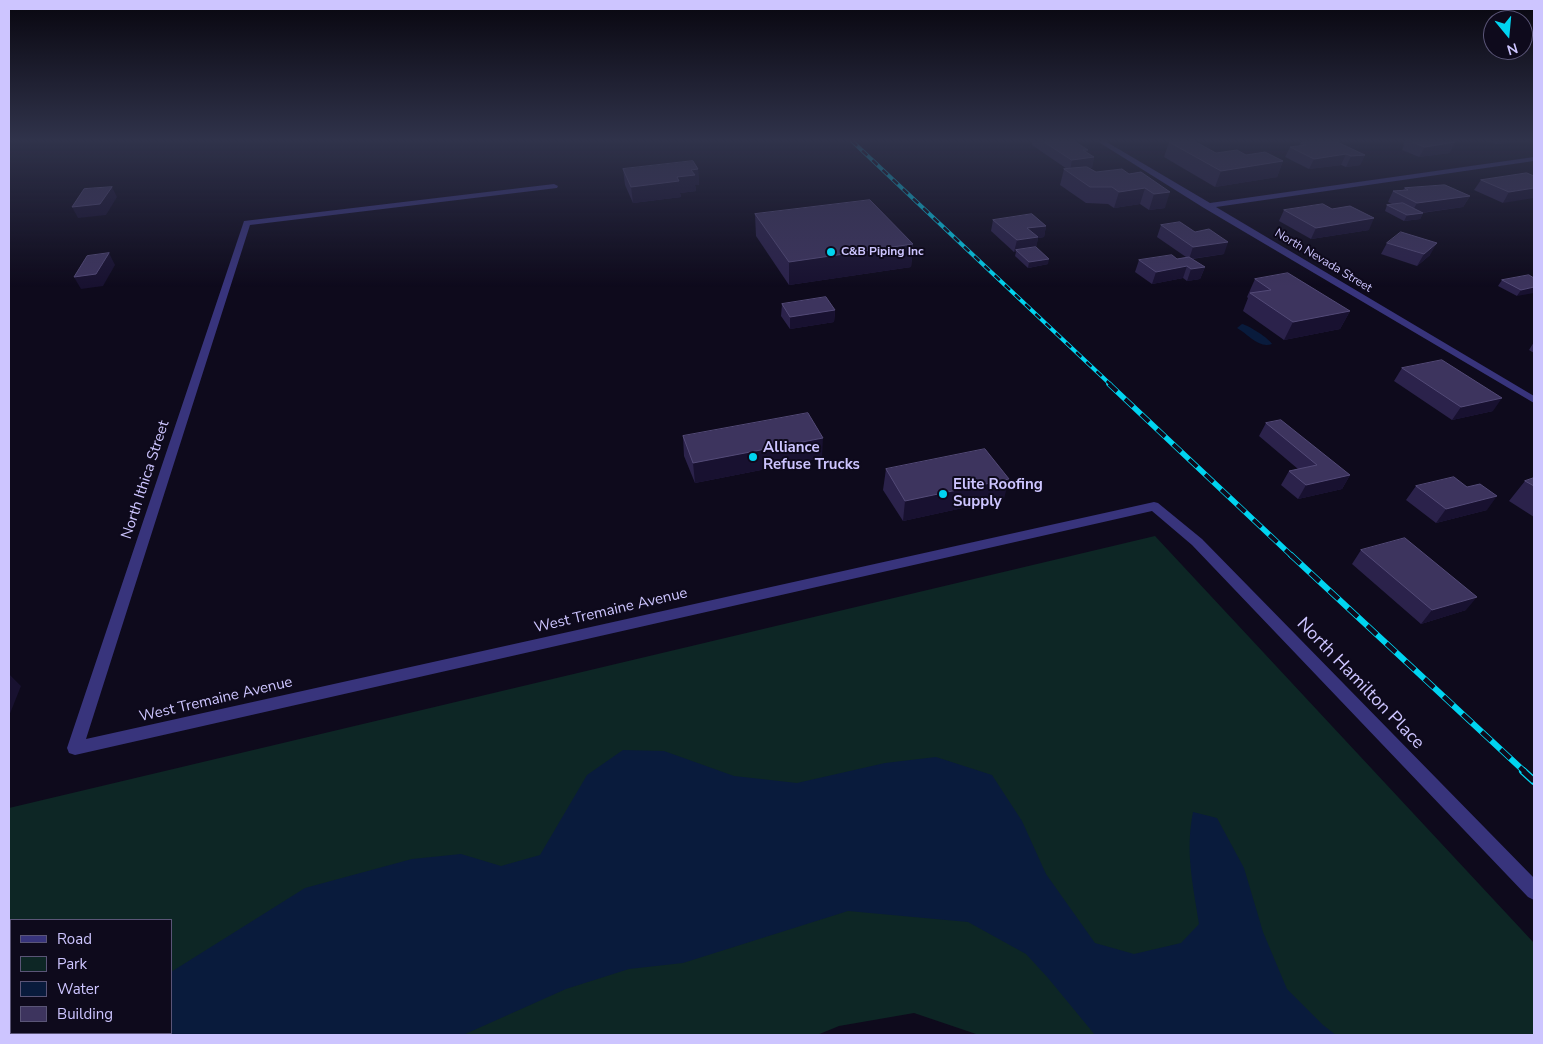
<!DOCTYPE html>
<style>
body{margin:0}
#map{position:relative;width:1543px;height:1044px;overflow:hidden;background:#0e0a1c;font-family:"Nunito Sans",sans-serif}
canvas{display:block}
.frame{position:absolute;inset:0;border:10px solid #cdc5ff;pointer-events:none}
.legend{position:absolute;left:10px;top:919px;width:162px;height:115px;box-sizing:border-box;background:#0e0a1c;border:1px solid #5a5577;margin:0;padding:6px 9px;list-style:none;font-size:15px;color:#cdc5ff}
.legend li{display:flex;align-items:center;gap:10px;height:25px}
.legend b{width:25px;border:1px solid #5a5577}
.north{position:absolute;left:1483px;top:10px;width:50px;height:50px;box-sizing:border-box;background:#0e0a1c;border:1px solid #5a5577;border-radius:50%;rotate:163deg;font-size:14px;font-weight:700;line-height:20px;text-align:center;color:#cdc5ff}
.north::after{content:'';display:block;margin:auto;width:18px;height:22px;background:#00d4f0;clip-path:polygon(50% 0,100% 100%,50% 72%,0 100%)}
</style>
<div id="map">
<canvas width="1543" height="1044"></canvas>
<div class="frame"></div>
<ul class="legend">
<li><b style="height:6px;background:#38347c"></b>Road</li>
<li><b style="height:14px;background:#0d2625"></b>Park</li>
<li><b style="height:14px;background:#091b3c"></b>Water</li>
<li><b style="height:14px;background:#3d345e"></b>Building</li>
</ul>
<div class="north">N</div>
</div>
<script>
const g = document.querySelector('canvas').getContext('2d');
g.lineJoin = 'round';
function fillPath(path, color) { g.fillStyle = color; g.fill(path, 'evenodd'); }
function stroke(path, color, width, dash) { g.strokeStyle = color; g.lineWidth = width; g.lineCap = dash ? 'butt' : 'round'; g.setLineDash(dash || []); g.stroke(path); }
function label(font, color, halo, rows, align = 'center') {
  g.font = font + ' "Nunito Sans",sans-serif'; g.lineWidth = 4; g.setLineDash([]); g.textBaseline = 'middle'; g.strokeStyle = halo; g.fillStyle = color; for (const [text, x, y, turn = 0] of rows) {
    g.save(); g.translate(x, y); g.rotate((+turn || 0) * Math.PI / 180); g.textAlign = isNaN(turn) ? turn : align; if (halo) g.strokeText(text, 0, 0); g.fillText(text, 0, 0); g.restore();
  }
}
fillPath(new Path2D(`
 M 1155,536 L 1534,943 L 1534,1035 L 979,1035 L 914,1013 L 839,1026 L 817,1035 L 9,1035 L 9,808 ZM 11,920 L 171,920 L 171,1033 L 11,1033 Z`), '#0d2625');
fillPath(new Path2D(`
 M 1242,324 C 1248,325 1270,339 1272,344 C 1259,349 1248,334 1237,328 Z
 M 623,750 L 664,751 L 734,776 L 797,783 L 885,763 L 936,757 L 992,775 L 1022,821 L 1046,874 L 1095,943 L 1134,954 L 1181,943 L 1199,924 C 1193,884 1185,852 1193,812 L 1217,818 L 1244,868 L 1263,932 L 1287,989 L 1323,1025 L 1336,1035 L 1095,1035 L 1048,978 L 1026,954 L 968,922 L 848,911 L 683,963 L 629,969 L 566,989 L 463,1035 L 67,1035 L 71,1033 L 171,1033 L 171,972 L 305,888 L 412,859 L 461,854 L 501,866 L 540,855 L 587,775 Z`), '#091b3c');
fillPath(new Path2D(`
 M 1097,141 L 1105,141 L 1210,203 L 1534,157 L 1534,161 L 1216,207 L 1534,396 L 1534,403 L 1204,208 Z
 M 554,184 L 558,186 L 557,188 L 250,225 L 86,739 L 1154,502 L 1158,503 L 1202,539 L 1534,878 L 1534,900 L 1528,897 L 1192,545 L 1152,511 L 75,755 L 69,753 L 67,748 L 244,221 Z`), '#38347c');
const railFar3 = new Path2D(`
 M 852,141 L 1111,385`);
const railFar2 = new Path2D(`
 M 1109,384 L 1292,556`);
const railFar1 = new Path2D(`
 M 1291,555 L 1525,772`);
const rail = new Path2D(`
 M 1523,771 L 1534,781`);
stroke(railFar3, '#00d4f0', 4);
stroke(railFar2, '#00d4f0', 5.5);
stroke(railFar1, '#00d4f0', 6);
stroke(rail, '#00d4f0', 8);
stroke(railFar3, '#0e0a1c', 2.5, [7]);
stroke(railFar2, '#0e0a1c', 4, [11]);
stroke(railFar1, '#0e0a1c', 4.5, [13]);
stroke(rail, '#0e0a1c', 5.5, [17]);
fillPath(new Path2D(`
 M 1032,141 L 1074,141 L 1087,153 L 1094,157 L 1092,168 L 1090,168 L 1096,172 L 1129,174 L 1141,172 L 1165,208 L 1149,210 L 1140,204 L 1114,208 L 1108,204 L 1086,203 L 1060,185 L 1064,169 L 1067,169 L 1032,145 Z
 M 1309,141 L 1334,141 L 1365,155 L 1360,165 L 1346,167 L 1341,165 L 1309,169 L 1285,157 L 1290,147 L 1299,146 L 1301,143 L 1310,141 Z
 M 1405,141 L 1452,141 L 1450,153 L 1419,157 L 1402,150 L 1404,145 L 1403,144 Z
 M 1488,141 L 1529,141 L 1496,144 Z
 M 1169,142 L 1216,153 L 1246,155 L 1283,161 L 1277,177 L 1215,187 L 1164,157 Z
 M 623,169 L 698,169 L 699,185 L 695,185 L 696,191 L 680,193 L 681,197 L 633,203 L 625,185 Z
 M 1527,173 L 1503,203 L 1474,190 L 1481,180 Z
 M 1405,188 L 1470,196 L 1463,207 L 1422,213 L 1423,213 L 1420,219 L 1404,221 L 1385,211 L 1387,205 L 1392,204 L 1388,202 L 1393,191 L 1403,190 Z
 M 1284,210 L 1369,230 L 1311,239 L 1279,221 Z
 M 755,214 L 913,244 L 911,267 L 789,285 L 756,236 Z
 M 993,220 L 1046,226 L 1044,237 L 1038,238 L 1036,247 L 1048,264 L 1028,268 L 1015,256 L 1016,252 L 1014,252 L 991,231 Z
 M 1161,225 L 1224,254 L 1192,259 L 1205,267 L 1200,279 L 1187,281 L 1183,278 L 1152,284 L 1135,272 L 1139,260 L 1177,259 L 1186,257 L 1157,237 Z
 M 1387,243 L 1430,255 L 1417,266 L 1381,254 Z
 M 1534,278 L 1517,296 L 1498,286 L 1502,280 Z
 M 1255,279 L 1350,311 L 1340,329 L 1284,340 L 1243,311 L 1248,298 L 1247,297 Z
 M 782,304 L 835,310 L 834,322 L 790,329 L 781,316 Z
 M 1534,342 L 1534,353 L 1529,350 Z
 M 1402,368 L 1493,411 L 1452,420 L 1394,381 Z
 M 1266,423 L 1350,475 L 1342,489 L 1298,499 L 1281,485 L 1289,471 L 1298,469 L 1259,436 Z
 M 683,436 L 822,458 L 695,483 L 684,456 Z
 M 886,469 L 1004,499 L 903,521 L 883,490 Z
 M 1534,478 L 1534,517 L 1509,501 L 1525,481 Z
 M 1416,486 L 1487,510 L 1436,523 L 1406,500 Z
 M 1361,550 L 1466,610 L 1421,624 L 1352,564 Z`), '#2b224b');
fillPath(new Path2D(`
 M 1498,141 L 1529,141 L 1496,144 Z
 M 1455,142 L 1450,153 L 1419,157 L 1425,147 Z
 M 1083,150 L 1088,150 L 1086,158 L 1094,157 L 1092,168 L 1070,171 L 1072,160 Z
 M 1346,154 L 1341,165 L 1309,169 L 1314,159 Z
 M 1365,155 L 1360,165 L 1346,167 L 1351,156 Z
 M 1283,161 L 1277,177 L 1215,187 L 1221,171 Z
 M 698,169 L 699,185 L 695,185 L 696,191 L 680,193 L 681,197 L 633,203 L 631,187 L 677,177 L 691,170 Z
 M 112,187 L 117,197 L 106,215 L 78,218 L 72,207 Z
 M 1145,188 L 1140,204 L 1114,208 L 1119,192 Z
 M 1534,188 L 1534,198 L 1503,203 L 1509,192 Z
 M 1170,192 L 1165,208 L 1149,210 L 1154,194 Z
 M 1470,196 L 1463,207 L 1411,214 L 1417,203 Z
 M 1423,213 L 1420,219 L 1404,221 L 1407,215 Z
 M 1374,218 L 1369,230 L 1311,239 L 1316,228 Z
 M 1046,226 L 1044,237 L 1038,238 L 1036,249 L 1016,250 L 1016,252 L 1014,252 L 1017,240 L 1027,228 Z
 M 1228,242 L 1224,254 L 1189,259 L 1193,247 Z
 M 1437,243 L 1430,255 L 1417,266 L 1424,254 Z
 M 913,244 L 911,267 L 789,285 L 789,262 Z
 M 109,253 L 115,265 L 103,286 L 81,289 L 74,277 Z
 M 1049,259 L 1048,264 L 1028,268 L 1029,262 Z
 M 1187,266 L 1183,278 L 1152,284 L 1156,272 Z
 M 1205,267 L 1200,279 L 1187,281 L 1191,269 Z
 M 1534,287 L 1534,293 L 1517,296 L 1521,290 Z
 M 835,310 L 834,322 L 790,329 L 790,317 Z
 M 1350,311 L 1340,329 L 1284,340 L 1293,322 Z
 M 1502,398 L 1493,411 L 1452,420 L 1461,407 Z
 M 823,438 L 822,458 L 695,483 L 693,463 Z
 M 1350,475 L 1342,489 L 1298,499 L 1306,485 Z
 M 1009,479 L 1004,499 L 903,521 L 905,501 Z
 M 1497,496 L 1487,510 L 1436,523 L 1446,509 Z
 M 1477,597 L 1466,610 L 1421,624 L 1432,610 Z
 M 9,674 L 21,686 L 9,716 Z`), '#181130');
const building = new Path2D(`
 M 1043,141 L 1074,141 L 1088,150 L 1083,150 L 1094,157 L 1072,160 Z
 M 1178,141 L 1194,141 L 1216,153 L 1237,150 L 1246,155 L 1265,152 L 1283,161 L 1221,171 L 1169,142 Z
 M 1313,141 L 1335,141 L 1365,155 L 1351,156 L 1346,154 L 1314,159 L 1290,147 L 1306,145 L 1301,143 Z
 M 1410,141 L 1452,141 L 1455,142 L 1425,147 Z
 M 693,161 L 698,169 L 691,170 L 695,175 L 677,177 L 679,181 L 631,187 L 623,169 Z
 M 1087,167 L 1096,172 L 1122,169 L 1129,174 L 1141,172 L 1170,192 L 1154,194 L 1145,188 L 1119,192 L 1112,187 L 1090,187 L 1064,169 Z
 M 1527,173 L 1534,176 L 1534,188 L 1509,192 L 1481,180 Z
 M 1445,185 L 1470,196 L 1417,203 L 1393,191 L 1408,190 L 1405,188 Z
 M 112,187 L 100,204 L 72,207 L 84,189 Z
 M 870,200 L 913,244 L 789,262 L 755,214 Z
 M 1403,203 L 1423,213 L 1407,215 L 1387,205 Z
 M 1323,204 L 1332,209 L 1350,206 L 1374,218 L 1316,228 L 1284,210 Z
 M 1032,214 L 1046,226 L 1027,228 L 1038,237 L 1017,240 L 993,220 Z
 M 1180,222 L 1195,232 L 1209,229 L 1228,242 L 1193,247 L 1161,225 Z
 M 1401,232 L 1437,243 L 1424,254 L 1387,243 Z
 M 1036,247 L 1049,259 L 1029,262 L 1016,250 Z
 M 109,253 L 96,274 L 74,277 L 87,256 Z
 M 1172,255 L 1177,259 L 1189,257 L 1205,267 L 1191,269 L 1187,266 L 1156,272 L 1139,260 Z
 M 1288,273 L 1350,311 L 1293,322 L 1250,293 L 1271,290 L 1255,279 Z
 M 1529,275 L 1534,278 L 1534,287 L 1521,290 L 1502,280 Z
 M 826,297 L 835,310 L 790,317 L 782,304 Z
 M 1442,360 L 1502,398 L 1461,407 L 1402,368 Z
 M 808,413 L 823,438 L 693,463 L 683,436 Z
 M 1281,420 L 1350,475 L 1306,485 L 1289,471 L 1317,465 L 1266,423 Z
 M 985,449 L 1009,479 L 905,501 L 886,469 Z
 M 1454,477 L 1467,487 L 1480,484 L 1497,496 L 1446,509 L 1416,486 Z
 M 1534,478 L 1534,486 L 1525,481 Z
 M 1405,538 L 1477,597 L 1432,610 L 1361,550 Z`);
fillPath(building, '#3d345e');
stroke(building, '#534a77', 1);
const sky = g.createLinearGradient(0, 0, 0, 287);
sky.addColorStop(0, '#08060f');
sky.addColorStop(0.49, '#30334b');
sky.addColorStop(1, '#30334b00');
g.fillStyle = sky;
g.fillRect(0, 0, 1543, 287);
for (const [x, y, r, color] of [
 [831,252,5,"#00d4f0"],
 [753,457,5,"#00d4f0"],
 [943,494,5,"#00d4f0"]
]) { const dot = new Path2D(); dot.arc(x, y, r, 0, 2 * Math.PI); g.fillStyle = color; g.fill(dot); stroke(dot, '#0e0a1c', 2); }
label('bold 12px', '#cdc5ff', '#0e0a1c', [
 ["C&B Piping Inc",841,252]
], 'left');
label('12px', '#cdc5ff', '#0e0a1c', [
 ["North Nevada Street",1323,261,31]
]);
label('bold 15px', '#cdc5ff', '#0e0a1c', [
 ["Alliance",763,448],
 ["Refuse Trucks",763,465],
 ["Elite Roofing",953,485],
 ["Supply",953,502]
], 'left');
label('15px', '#cdc5ff', '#0e0a1c', [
 ["North Ithica Street",146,480,-72],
 ["West Tremaine Avenue",611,611,-13],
 ["West Tremaine Avenue",216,700,-13]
]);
label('18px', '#cdc5ff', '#0e0a1c', [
 ["North Hamilton Place",1360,684,46]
]);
</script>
